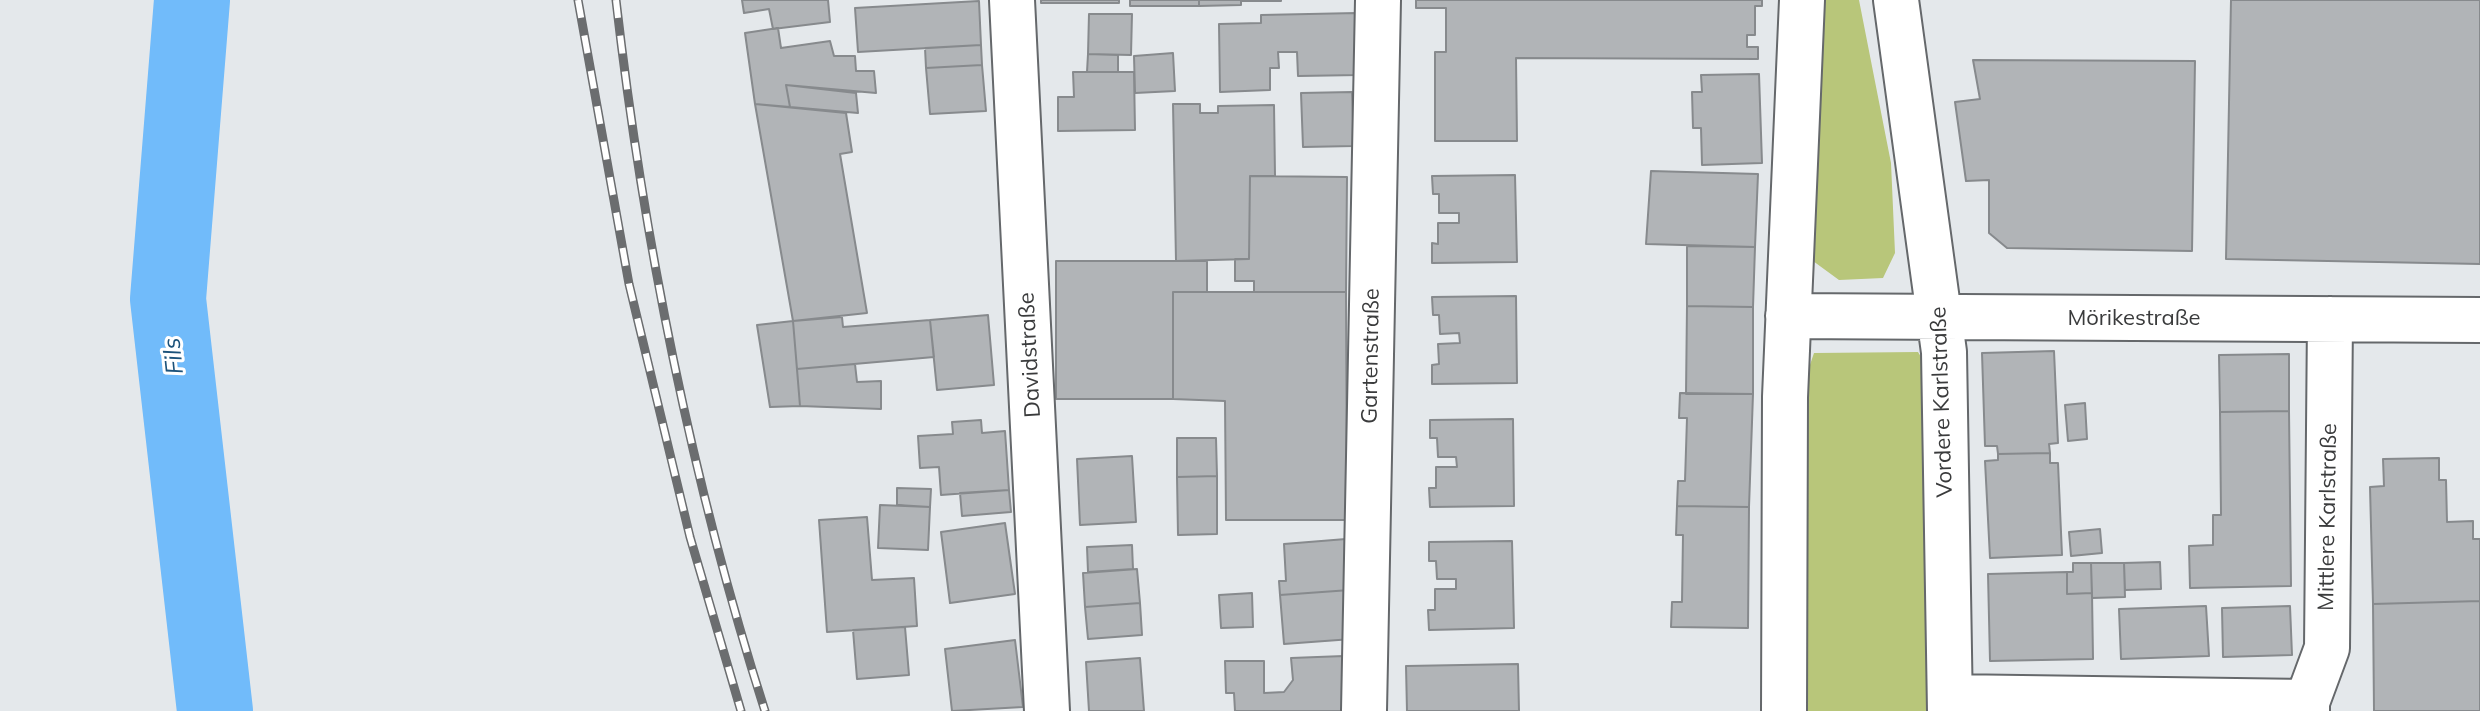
<!DOCTYPE html>
<meta charset="utf-8">
<style>
body{margin:0}
canvas{display:block;background:#e4e8eb}
</style>
<canvas width="2480" height="711"></canvas>
<script>
const g = document.querySelector('canvas').getContext('2d');
g.lineJoin = 'round';
function fillPath(path, color) { g.fillStyle = color; g.fill(path, 'evenodd'); }
function stroke(path, color, width, dash) { g.strokeStyle = color; g.lineWidth = width; g.lineCap = dash ? 'butt' : 'round'; g.setLineDash(dash || []); g.stroke(path); }
function label(font, color, halo, rows, align = 'center') {
  g.font = font + ' Mulish,sans-serif'; g.lineWidth = 6; g.setLineDash([]); g.textBaseline = 'middle'; g.strokeStyle = halo; g.fillStyle = color; for (const [text, x, y, turn = 0] of rows) {
    g.save(); g.translate(x, y); g.rotate((+turn || 0) * Math.PI / 180); g.textAlign = isNaN(turn) ? turn : align; if (halo) g.strokeText(text, 0, 0); g.fillText(text, 0, 0); g.restore();
  }
}
fillPath(new Path2D(`
 M 1818,0 L 1859,0 L 1891,163 L 1895,253 L 1883,278 L 1839,280 L 1813,261 L 1820,48 Z
 M 1918,352 L 1932,375 L 1936,711 L 1798,711 L 1797,403 L 1814,353 Z`), '#b8c67a');
stroke(new Path2D(`
 M 192,0 L 168,299 L 215,711`), '#71bbfa', 76);
const building = new Path2D(`
 M 742,0 L 828,0 L 830,22 L 773,29 L 769,9 L 744,13 Z
 M 1041,0 L 1119,0 L 1119,3 L 1041,3 Z
 M 1130,0 L 1199,0 L 1199,6 L 1130,6 Z
 M 1199,0 L 1281,0 L 1281,1 L 1241,1 L 1241,5 L 1199,6 Z
 M 1416,0 L 1762,0 L 1762,6 L 1755,6 L 1755,35 L 1747,35 L 1747,47 L 1758,47 L 1758,59 L 1516,58 L 1517,141 L 1435,141 L 1435,52 L 1446,52 L 1446,8 L 1416,8 Z
 M 2231,0 L 2480,0 L 2480,264 L 2226,259 Z
 M 979,1 L 981,45 L 858,52 L 855,8 Z
 M 1357,13 L 1359,75 L 1298,76 L 1297,52 L 1278,52 L 1279,68 L 1270,68 L 1270,90 L 1220,92 L 1219,24 L 1261,23 L 1261,15 Z
 M 1089,14 L 1132,14 L 1131,55 L 1088,54 Z
 M 778,28 L 781,48 L 830,41 L 834,56 L 855,56 L 856,71 L 874,71 L 876,93 L 786,85 L 790,107 L 755,104 L 745,33 Z
 M 981,45 L 982,65 L 926,68 L 925,48 Z
 M 1173,53 L 1175,91 L 1135,93 L 1134,56 Z
 M 1088,54 L 1118,55 L 1118,72 L 1087,72 Z
 M 1973,60 L 2195,61 L 2192,251 L 2007,248 L 1989,233 L 1989,180 L 1966,181 L 1955,102 L 1980,99 Z
 M 982,65 L 986,111 L 930,114 L 926,68 Z
 M 1073,72 L 1134,72 L 1135,130 L 1058,131 L 1058,97 L 1074,97 Z
 M 1759,74 L 1762,163 L 1702,165 L 1701,128 L 1693,128 L 1692,92 L 1702,92 L 1701,75 Z
 M 786,85 L 856,93 L 858,113 L 790,107 Z
 M 1352,92 L 1354,146 L 1303,147 L 1301,93 Z
 M 755,104 L 846,113 L 852,152 L 840,154 L 867,313 L 793,321 Z
 M 1173,104 L 1200,104 L 1200,113 L 1218,113 L 1218,106 L 1274,105 L 1275,176 L 1250,176 L 1249,259 L 1176,261 Z
 M 1651,171 L 1758,174 L 1755,247 L 1646,244 Z
 M 1515,175 L 1517,262 L 1432,263 L 1432,243 L 1438,244 L 1438,223 L 1459,223 L 1459,213 L 1439,213 L 1439,194 L 1433,194 L 1432,176 Z
 M 1250,176 L 1347,177 L 1346,292 L 1254,292 L 1254,281 L 1235,281 L 1235,259 L 1249,259 Z
 M 1687,246 L 1755,247 L 1753,307 L 1687,306 Z
 M 1056,261 L 1207,261 L 1207,292 L 1173,292 L 1173,399 L 1056,399 Z
 M 1173,292 L 1346,292 L 1347,520 L 1226,520 L 1225,401 L 1173,399 Z
 M 1516,296 L 1517,383 L 1432,384 L 1432,365 L 1439,364 L 1438,344 L 1460,343 L 1459,333 L 1440,334 L 1439,315 L 1433,315 L 1432,297 Z
 M 1687,306 L 1753,307 L 1753,394 L 1686,394 Z
 M 988,315 L 994,385 L 937,390 L 930,320 Z
 M 842,317 L 843,327 L 930,320 L 934,357 L 797,369 L 793,321 Z
 M 793,321 L 800,406 L 770,407 L 757,325 Z
 M 2054,351 L 2058,443 L 2049,444 L 2050,453 L 1998,454 L 1997,446 L 1985,446 L 1982,353 Z
 M 2289,354 L 2289,411 L 2220,412 L 2219,355 Z
 M 855,364 L 857,382 L 881,381 L 881,409 L 800,406 L 797,369 Z
 M 1680,393 L 1753,394 L 1749,507 L 1677,506 L 1678,481 L 1685,481 L 1687,418 L 1679,418 Z
 M 2085,403 L 2087,439 L 2068,441 L 2065,405 Z
 M 2289,411 L 2291,586 L 2190,588 L 2189,546 L 2213,545 L 2213,515 L 2221,515 L 2220,412 Z
 M 1513,419 L 1514,506 L 1430,507 L 1429,488 L 1436,488 L 1436,467 L 1457,467 L 1456,457 L 1438,457 L 1437,438 L 1430,438 L 1430,420 Z
 M 981,420 L 982,433 L 1005,431 L 1009,490 L 941,495 L 939,467 L 920,468 L 918,436 L 953,434 L 952,422 Z
 M 1177,438 L 1216,438 L 1217,476 L 1177,477 Z
 M 2050,453 L 2050,463 L 2058,463 L 2062,555 L 1990,558 L 1985,461 L 1998,460 L 1998,454 Z
 M 1132,456 L 1136,522 L 1080,525 L 1077,459 Z
 M 2439,458 L 2439,480 L 2446,480 L 2447,522 L 2473,521 L 2473,539 L 2480,539 L 2480,601 L 2373,604 L 2370,487 L 2384,486 L 2383,459 Z
 M 1217,476 L 1217,534 L 1178,535 L 1177,477 Z
 M 897,488 L 931,489 L 930,507 L 897,505 Z
 M 1009,490 L 1011,512 L 962,516 L 960,493 Z
 M 880,505 L 930,507 L 928,550 L 878,548 Z
 M 1677,506 L 1749,507 L 1748,628 L 1671,627 L 1672,602 L 1682,602 L 1683,535 L 1676,535 Z
 M 867,517 L 872,580 L 914,578 L 917,626 L 827,632 L 819,520 Z
 M 1005,523 L 1015,594 L 950,603 L 941,532 Z
 M 2100,529 L 2102,553 L 2071,556 L 2069,532 Z
 M 1346,539 L 1350,590 L 1280,595 L 1279,581 L 1286,581 L 1284,544 Z
 M 1512,541 L 1514,628 L 1429,630 L 1428,610 L 1435,610 L 1435,589 L 1456,589 L 1456,579 L 1437,579 L 1436,561 L 1429,561 L 1429,542 Z
 M 1132,545 L 1133,569 L 1088,572 L 1087,547 Z
 M 2160,562 L 2161,589 L 2125,590 L 2124,563 Z
 M 2073,563 L 2091,563 L 2092,593 L 2067,594 L 2067,572 L 2073,572 Z
 M 2091,563 L 2124,563 L 2125,597 L 2092,598 Z
 M 1137,569 L 1140,603 L 1085,607 L 1083,573 Z
 M 2067,572 L 2067,594 L 2092,593 L 2093,659 L 1990,661 L 1988,574 Z
 M 1350,590 L 1352,639 L 1284,644 L 1280,595 Z
 M 1252,593 L 1253,627 L 1221,628 L 1219,595 Z
 M 2480,601 L 2480,711 L 2374,711 L 2373,604 Z
 M 1140,603 L 1142,635 L 1088,639 L 1085,607 Z
 M 2206,606 L 2209,656 L 2121,659 L 2119,609 Z
 M 2290,606 L 2292,655 L 2223,657 L 2222,608 Z
 M 905,627 L 909,675 L 857,679 L 853,630 Z
 M 1015,640 L 1023,707 L 952,711 L 945,649 Z
 M 1344,656 L 1346,711 L 1235,711 L 1234,693 L 1226,693 L 1225,661 L 1264,661 L 1264,693 L 1284,692 L 1293,680 L 1291,658 Z
 M 1140,658 L 1144,711 L 1089,711 L 1086,662 Z
 M 1518,664 L 1519,711 L 1407,711 L 1406,666 Z`);
fillPath(building, '#b1b4b7');
stroke(building, '#878a8d', 2);
const minor = new Path2D(`
 M 1012,0 L 1047,711
 M 1896,0 L 1944,352 L 1950,711
 M 1788,316 L 2480,320
 M 1950,697 L 2307,702
 M 1364,711 L 1378,0
 M 1784,711 L 1785,397 L 1802,0
 M 2307,711 L 2307,702 L 2327,648 L 2330,319`);
stroke(minor, '#65686b', 48);
stroke(minor, '#fff', 44);
const rail = new Path2D(`
 M 578,0 L 629,284 L 690,537 L 741,711
 M 616,0 C 643,237 692,483 765,711`);
stroke(rail, '#6b6d6f', 9);
stroke(rail, '#fff', 6, [18]);
label('22px', '#3a3b3c', '#fff', [
 ["Mörikestraße",2134,318],
 ["Davidstraße",1030,355,-93],
 ["Gartenstraße",1371,356,-89],
 ["Vordere Karlstraße",1942,402,-92],
 ["Mittlere Karlstraße",2328,517,-89]
]);
label('italic 24px', '#1c527a', '#fff', [
 ["Fils",174,356,-96]
]);
</script>
